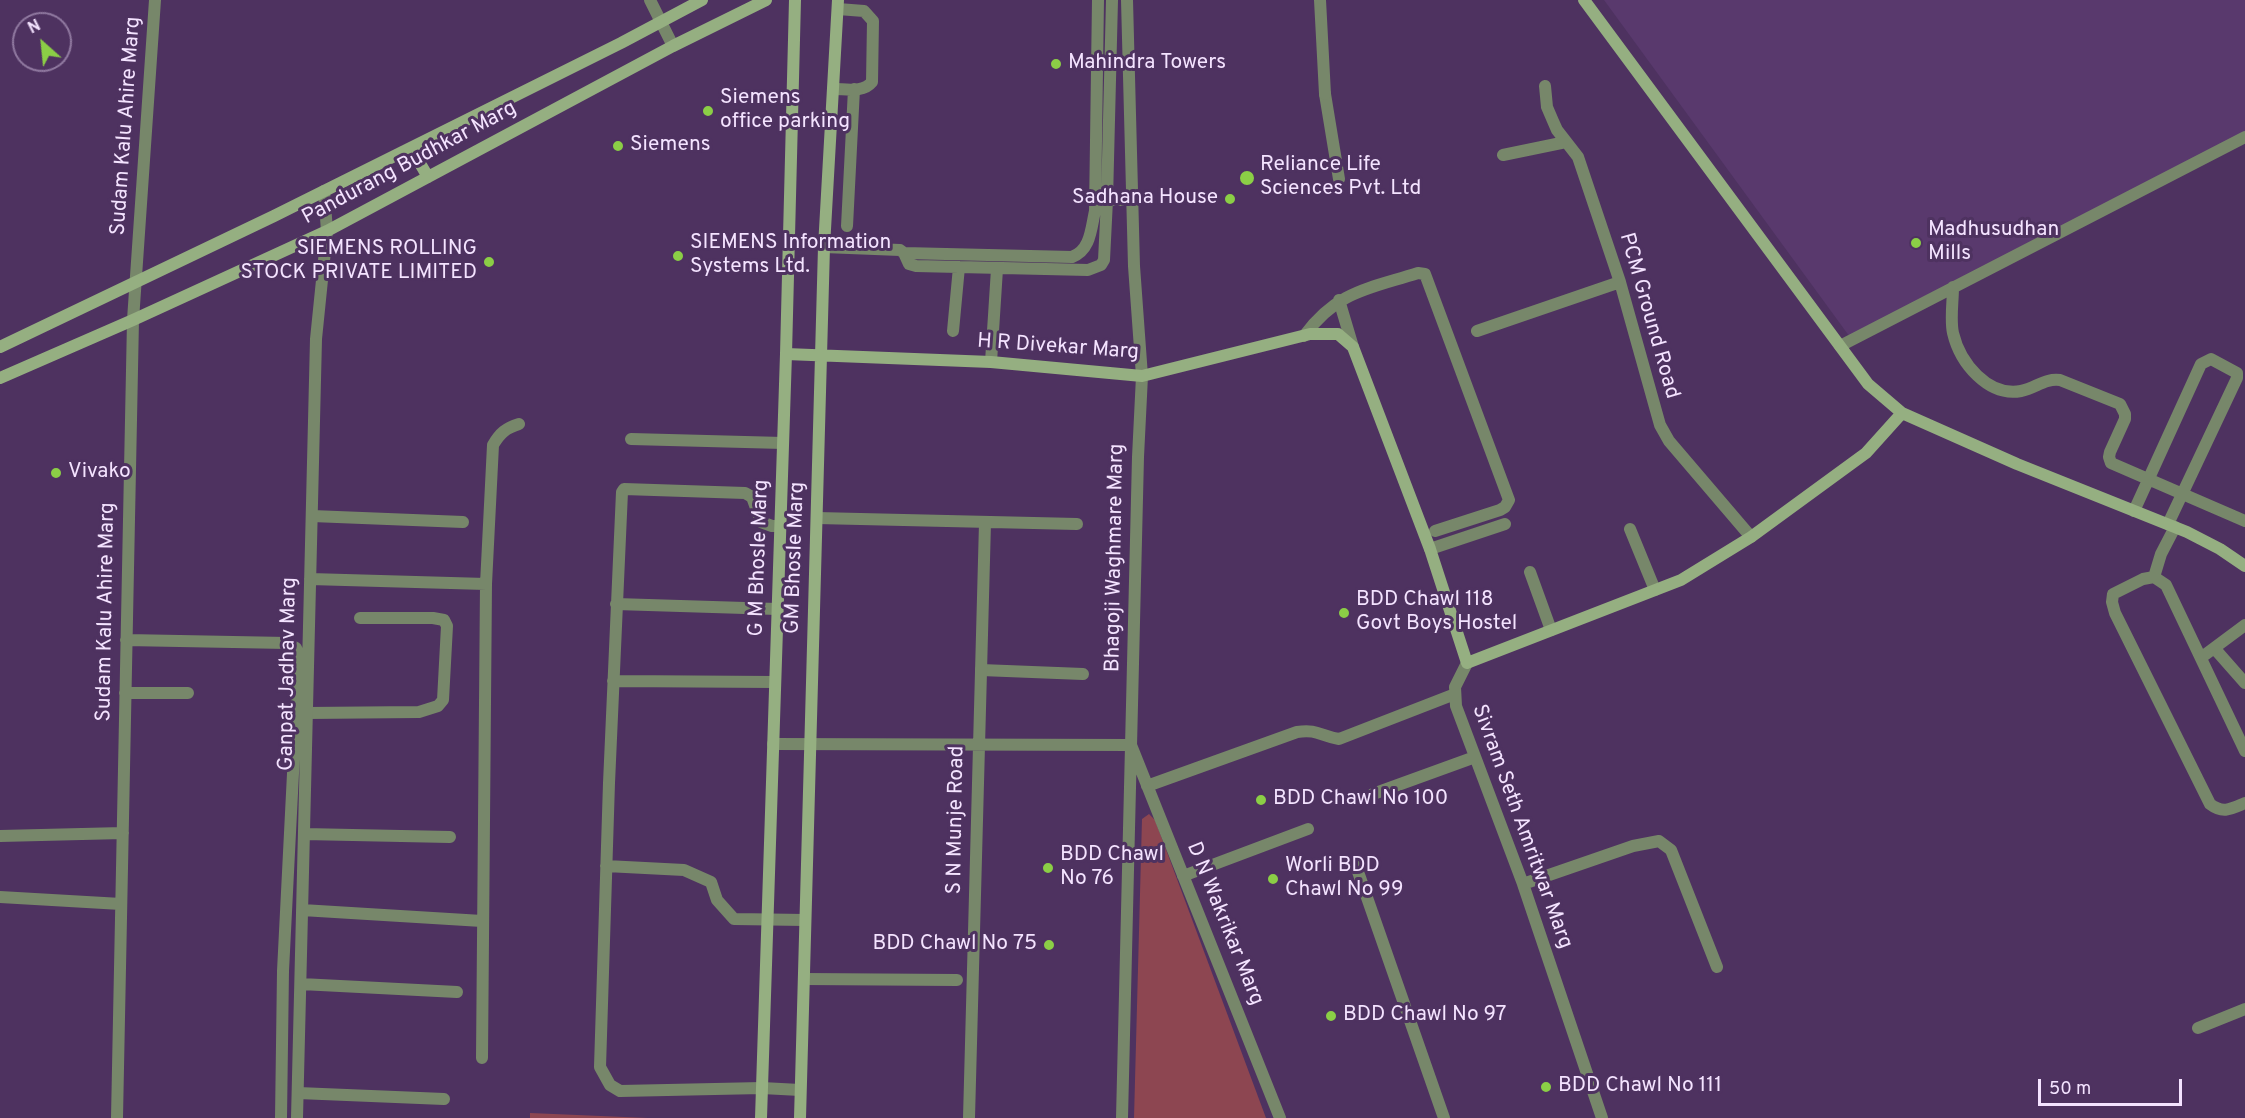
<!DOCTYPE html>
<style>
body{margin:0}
#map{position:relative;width:2245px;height:1118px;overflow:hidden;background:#4e3260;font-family:Overpass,sans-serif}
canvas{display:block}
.north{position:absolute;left:12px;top:12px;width:60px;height:60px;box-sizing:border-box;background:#4e3260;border:2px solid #9079a0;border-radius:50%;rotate:333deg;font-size:16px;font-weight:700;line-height:24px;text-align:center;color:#f4e3ff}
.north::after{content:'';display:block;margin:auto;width:21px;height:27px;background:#8bce46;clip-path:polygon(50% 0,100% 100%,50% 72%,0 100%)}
.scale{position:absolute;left:2038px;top:1079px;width:144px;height:27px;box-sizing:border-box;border:3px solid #f4e3ff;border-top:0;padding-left:8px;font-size:18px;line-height:21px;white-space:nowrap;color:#f4e3ff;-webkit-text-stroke:4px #4e3260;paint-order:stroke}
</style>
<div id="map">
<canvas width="2245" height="1118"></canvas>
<div class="north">N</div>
<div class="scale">50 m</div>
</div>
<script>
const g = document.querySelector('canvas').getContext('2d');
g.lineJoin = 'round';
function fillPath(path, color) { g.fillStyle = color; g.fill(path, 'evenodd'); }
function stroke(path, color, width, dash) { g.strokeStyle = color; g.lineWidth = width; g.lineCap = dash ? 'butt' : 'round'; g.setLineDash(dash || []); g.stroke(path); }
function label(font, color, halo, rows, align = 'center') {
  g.font = font + ' Overpass,sans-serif'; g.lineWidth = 6; g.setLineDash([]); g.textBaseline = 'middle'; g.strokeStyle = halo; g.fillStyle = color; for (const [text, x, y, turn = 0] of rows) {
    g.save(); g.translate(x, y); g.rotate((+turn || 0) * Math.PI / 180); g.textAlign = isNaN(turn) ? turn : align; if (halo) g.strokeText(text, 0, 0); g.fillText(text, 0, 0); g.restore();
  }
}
fillPath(new Path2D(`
 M 1604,0 L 2245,0 L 2245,142 L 1855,344 Z`), '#59396d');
fillPath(new Path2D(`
 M 1149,814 L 1155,820 L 1266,1118 L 1134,1118 L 1142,819 Z
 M 530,1113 L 648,1118 L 530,1118 Z`), '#8d4651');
stroke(new Path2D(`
 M 1545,86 L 1547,107 L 1553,121 L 1557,130 L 1578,157 L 1620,282 L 1660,425 L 1669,441 L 1751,537
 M 833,89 C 847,89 863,93 872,82 L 873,21 L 864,11 L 838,9
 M 1325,94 L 1339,179
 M 1503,155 L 1566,142
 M 1107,200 L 1112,0
 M 847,226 L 854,89
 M 824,247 L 900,250 L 904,253 L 909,264 L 916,266 L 1088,270 L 1101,265 L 1104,260 L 1107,200 L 1132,200
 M 904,253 L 1072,257 C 1091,250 1091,228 1095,211 L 1098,0
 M 953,331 L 959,267
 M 1477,331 L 1620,282
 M 991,362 L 997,269
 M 631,439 L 783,443
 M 981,670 L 1083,674
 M 307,713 L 419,712 L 438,706 L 443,700 L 447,626 L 444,620 L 433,618 L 360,618`), '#77876a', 12);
stroke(new Path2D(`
 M 650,0 L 673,46
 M 1320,0 L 1325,94
 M 1953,287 C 1953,302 1950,319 1953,333 C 1960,363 1988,397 2021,391 C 2036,388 2045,378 2060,380 L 2120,404 L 2125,414 L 2125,419 L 2110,452 L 2109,457 L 2111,463 L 2245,521
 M 1339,300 L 1353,347
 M 1304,336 C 1337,291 1368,289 1418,273 L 1425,274 L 1509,500 L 1505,507 L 1500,510 L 1435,531
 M 1840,346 L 2245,137
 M 2134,511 L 2201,364 L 2211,359 L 2237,373 L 2237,378 L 2168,524
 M 312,516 L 463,522
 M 817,518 L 1077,524
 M 780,526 L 772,526 L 761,522 L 752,497 L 745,493 L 624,489 L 622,492 L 609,783 L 600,1067 L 610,1085 L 620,1091 L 762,1088 L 800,1090
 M 1630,529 L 1655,590
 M 1430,549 L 1505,524
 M 1530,572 L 1551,630
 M 2154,577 L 2161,554 L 2175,527
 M 310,579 L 486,584 L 482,1058
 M 486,584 L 493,445 C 500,433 506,428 519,424
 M 616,604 L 777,609
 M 126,640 L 287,643 L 296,648 L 299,655 L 283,971 L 281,1118
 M 2215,649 L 2245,683
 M 2202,657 L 2245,625
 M 1467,663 L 1455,687 L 1456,706 L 1523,884 L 1602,1118
 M 613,681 L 775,682
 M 125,693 L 188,693
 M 773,744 L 1131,745 L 1280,1118
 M 2245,751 L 2166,585 L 2154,577 L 2143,579 L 2113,594 L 2112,602 L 2115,613 L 2210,804 C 2223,814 2231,809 2245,803
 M 1147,786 L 1297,732 C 1318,729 1320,736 1339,739 L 1455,694
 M 1373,794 L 1475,757
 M 304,834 L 450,837
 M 0,836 L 123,833
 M 606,866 L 684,870 L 711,882 L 717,900 L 734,919 L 805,920
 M 1356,866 L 1444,1118
 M 1183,876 L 1308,829
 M 1523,884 L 1633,846 L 1659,841 L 1671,850 L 1717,967
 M 0,897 L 121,904
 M 302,910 L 482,921
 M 804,979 L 957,980
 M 301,984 L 457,992
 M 2198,1028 L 2245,1009
 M 298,1093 L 444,1099
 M 117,1118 L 133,320 L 155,0
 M 297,1118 L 316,339 L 327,231 L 324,191
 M 969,1118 L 985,523
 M 1122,1118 L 1138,457 L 1142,376 L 1134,266 L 1127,0`), '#77876a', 12);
stroke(new Path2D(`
 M 1584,0 L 1868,384 L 1902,413 L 2017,464 L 2187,532 L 2220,549 L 2245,566
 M 411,148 L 428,177
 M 0,347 L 274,216 L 621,43 L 702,0
 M 786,354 L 991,362 L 1142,376 L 1310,334 L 1338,334 L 1353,347 L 1430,549 L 1467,663 L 1681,580 L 1751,537 L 1866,453 L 1902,413
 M 0,378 L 133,320 L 327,231 L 673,46 L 766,0
 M 761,1118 L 786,354 L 795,0
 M 800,1118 L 824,247 L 838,0`), '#95af81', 12);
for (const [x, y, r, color] of [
 [1056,64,6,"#8bce46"],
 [708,111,6,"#8bce46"],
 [618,146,6,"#8bce46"],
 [1247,178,8,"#8bce46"],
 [1230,199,6,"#8bce46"],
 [1916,243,6,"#8bce46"],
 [678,256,6,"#8bce46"],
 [489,262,6,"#8bce46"],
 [56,473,6,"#8bce46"],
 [1344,613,6,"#8bce46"],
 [1261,800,6,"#8bce46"],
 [1048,868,6,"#8bce46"],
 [1273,879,6,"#8bce46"],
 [1049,945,6,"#8bce46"],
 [1331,1016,6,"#8bce46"],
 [1546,1087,6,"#8bce46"]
]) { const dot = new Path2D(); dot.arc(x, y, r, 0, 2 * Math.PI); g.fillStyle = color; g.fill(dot); stroke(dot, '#4e3260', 2); }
label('21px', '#f4e3ff', '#4e3260', [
 ["Mahindra Towers",1068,64],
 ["Siemens",720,99],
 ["office parking",720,123],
 ["Siemens",630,146],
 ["Reliance Life",1260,166],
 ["Sciences Pvt. Ltd",1260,190],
 ["Sadhana House",1218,199,"right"],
 ["Madhusudhan",1928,231],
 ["Mills",1928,255],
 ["SIEMENS Information",690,244],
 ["Systems Ltd.",690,268],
 ["SIEMENS ROLLING",477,250,"right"],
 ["STOCK PRIVATE LIMITED",477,274,"right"],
 ["Vivako",68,473],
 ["BDD Chawl 118",1356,601],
 ["Govt Boys Hostel",1356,625],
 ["BDD Chawl No 100",1273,800],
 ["BDD Chawl",1060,856],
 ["No 76",1060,880],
 ["Worli BDD",1285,867],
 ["Chawl No 99",1285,891],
 ["BDD Chawl No 75",1037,945,"right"],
 ["BDD Chawl No 97",1343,1016],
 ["BDD Chawl No 111",1558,1087]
], 'left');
label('21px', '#f4e3ff', '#4e3260', [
 ["Sudam Kalu Ahire Marg",127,126,-86],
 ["Pandurang Budhkar Marg",410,164,-28],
 ["PCM Ground Road",1648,316,74],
 ["H R Divekar Marg",1058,348,4],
 ["G M Bhosle Marg",760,558,-88],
 ["GM Bhosle Marg",796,558,-88],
 ["Bhagoji Waghmare Marg",1116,558,-89],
 ["Sudam Kalu Ahire Marg",107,612,-89],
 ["Ganpat Jadhav Marg",289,674,-89],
 ["S N Munje Road",957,820,-89],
 ["Sivram Seth Amritwar Marg",1521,827,70],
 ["D N Wakrikar Marg",1224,924,68]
]);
</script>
